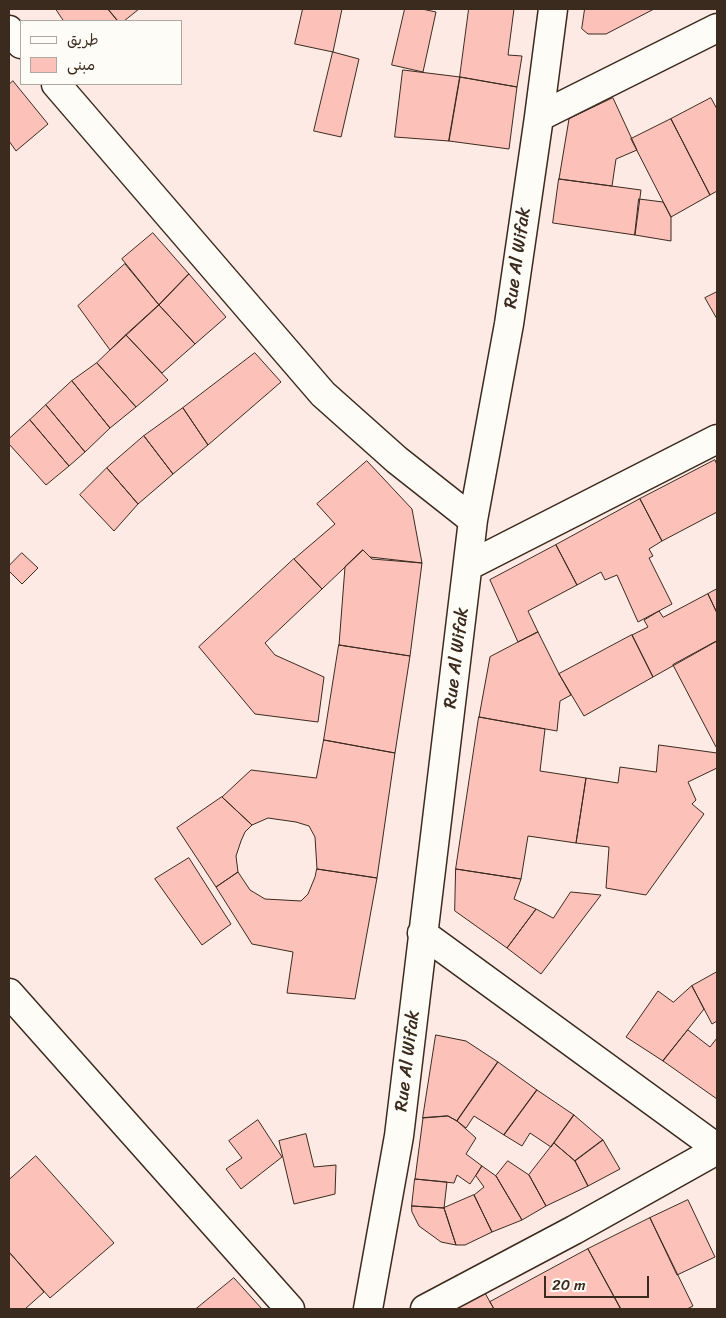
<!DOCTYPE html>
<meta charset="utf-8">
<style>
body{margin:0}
#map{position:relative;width:726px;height:1318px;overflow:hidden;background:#fdeae4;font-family:Sriracha,"Playpen Sans Arabic",sans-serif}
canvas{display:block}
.frame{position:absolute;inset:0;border:10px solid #3b2a1e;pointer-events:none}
.legend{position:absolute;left:20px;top:20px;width:162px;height:65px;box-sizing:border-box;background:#fdfcf7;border:1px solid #afa8a0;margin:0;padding:6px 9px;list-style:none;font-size:15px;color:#3b2a1e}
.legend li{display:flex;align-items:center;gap:10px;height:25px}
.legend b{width:25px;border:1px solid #afa8a0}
.scale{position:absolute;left:544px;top:1276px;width:105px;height:22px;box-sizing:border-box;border:2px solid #3b2a1e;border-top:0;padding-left:6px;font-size:15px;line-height:18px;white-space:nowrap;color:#3b2a1e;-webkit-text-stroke:4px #fdfcf7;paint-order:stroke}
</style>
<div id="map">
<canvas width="726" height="1318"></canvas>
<div class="frame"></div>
<ul class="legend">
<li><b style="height:6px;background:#fdfcf7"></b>طريق</li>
<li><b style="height:14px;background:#fcc1b9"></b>مبنى</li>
</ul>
<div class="scale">20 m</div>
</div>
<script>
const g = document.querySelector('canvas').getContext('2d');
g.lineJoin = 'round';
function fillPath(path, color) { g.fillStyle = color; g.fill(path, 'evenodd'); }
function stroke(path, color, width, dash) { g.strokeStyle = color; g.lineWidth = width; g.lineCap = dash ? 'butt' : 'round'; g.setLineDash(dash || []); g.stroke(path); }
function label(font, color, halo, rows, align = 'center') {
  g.font = font + ' Sriracha,sans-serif'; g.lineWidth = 4; g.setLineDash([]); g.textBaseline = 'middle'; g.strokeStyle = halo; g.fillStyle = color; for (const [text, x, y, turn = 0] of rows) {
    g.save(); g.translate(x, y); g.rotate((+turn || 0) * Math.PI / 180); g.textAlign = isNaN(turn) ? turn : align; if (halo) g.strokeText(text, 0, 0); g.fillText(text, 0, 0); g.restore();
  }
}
const building = new Path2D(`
 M 56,9 L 108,9 L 118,21 L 64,21 Z
 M 108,9 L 139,9 L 124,21 L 118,21 Z
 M 303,9 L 342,9 L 333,52 L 295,44 Z
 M 405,9 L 422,9 L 436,12 L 423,72 L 392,65 Z
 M 469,9 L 514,9 L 508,55 L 522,56 L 517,87 L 460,77 Z
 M 585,9 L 654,9 L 606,34 L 588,34 L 582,29 Z
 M 333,52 L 359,59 L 341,137 L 314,131 Z
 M 403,70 L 460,77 L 449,141 L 395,137 Z
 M 460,77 L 517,87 L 509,149 L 449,141 Z
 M 13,81 L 48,124 L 16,151 L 9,141 L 9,85 Z
 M 613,98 L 637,150 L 616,159 L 612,186 L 559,179 L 569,119 Z
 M 711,98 L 717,109 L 717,191 L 710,195 L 671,119 Z
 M 671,119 L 710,195 L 671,217 L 631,139 Z
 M 559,179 L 641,190 L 635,235 L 553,223 Z
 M 639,199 L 663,202 L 671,217 L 671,241 L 635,235 Z
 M 153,233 L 189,274 L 159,305 L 122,259 Z
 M 125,264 L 159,305 L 110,350 L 78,306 Z
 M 189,274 L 226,317 L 195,344 L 159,305 Z
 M 717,292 L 717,319 L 705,298 Z
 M 159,305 L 195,344 L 162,373 L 126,335 Z
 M 126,335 L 168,380 L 136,407 L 97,363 Z
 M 255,353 L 281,382 L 208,445 L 183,408 Z
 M 97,363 L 136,407 L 110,428 L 72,381 Z
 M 72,381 L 110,428 L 85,452 L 46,405 Z
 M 46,405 L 85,452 L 69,466 L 30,420 Z
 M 183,408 L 208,445 L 173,474 L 144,436 Z
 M 30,420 L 69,466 L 46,485 L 9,444 L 9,439 Z
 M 144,436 L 173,474 L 138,504 L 107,468 Z
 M 715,460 L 717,465 L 717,512 L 662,541 L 640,499 Z
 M 367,461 L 412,509 L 422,563 L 370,557 L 363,550 L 322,589 L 294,559 L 335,524 L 317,504 Z
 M 107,468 L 138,504 L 114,531 L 80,495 Z
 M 640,499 L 662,541 L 649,549 L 653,556 L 649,558 L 672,604 L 638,622 L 617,575 L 605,580 L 601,572 L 577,585 L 556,545 Z
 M 556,545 L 577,585 L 528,611 L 538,632 L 518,642 L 490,580 Z
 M 363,550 L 372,559 L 422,563 L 410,656 L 339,645 L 345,567 Z
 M 22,553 L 38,568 L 22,584 L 9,571 L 9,566 Z
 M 294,559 L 322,589 L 265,643 L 275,655 L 324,677 L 318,722 L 255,714 L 199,647 Z
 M 717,589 L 717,613 L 708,594 Z
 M 708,594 L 717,613 L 717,641 L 653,677 L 632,635 L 648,627 L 644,620 L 659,611 L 663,617 Z
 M 538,632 L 559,674 L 571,695 L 560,701 L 557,731 L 479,717 L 490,657 Z
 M 632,635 L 653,677 L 584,716 L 559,674 Z
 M 717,641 L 717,746 L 716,747 L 673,665 Z
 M 339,645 L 410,656 L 395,753 L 324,740 Z
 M 479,717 L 545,729 L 540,771 L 586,778 L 576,843 L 528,836 L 521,879 L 456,869 Z
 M 324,740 L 395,753 L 377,878 L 317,869 L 315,837 L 309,826 L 296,822 L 268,818 L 252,825 L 222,797 L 251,770 L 316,778 Z
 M 659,745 L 717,753 L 717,768 L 688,782 L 696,800 L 692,804 L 704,814 L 646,895 L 606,888 L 609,847 L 576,843 L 586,778 L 618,783 L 620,767 L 656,772 Z
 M 222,797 L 252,825 L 245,832 L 241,841 L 236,856 L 238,872 L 216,887 L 177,828 Z
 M 189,858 L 231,924 L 202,945 L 155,879 Z
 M 317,869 L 377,878 L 355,999 L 287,993 L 293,952 L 252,944 L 216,887 L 238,872 L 250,890 L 265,899 L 301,901 L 308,894 L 315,877 Z
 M 456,869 L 521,879 L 514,899 L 536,909 L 507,948 L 455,911 Z
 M 571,892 L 601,895 L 541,974 L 507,948 L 536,909 L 553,918 Z
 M 717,972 L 717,1021 L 712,1024 L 692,986 Z
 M 692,986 L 704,1009 L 663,1061 L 626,1037 L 658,991 L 673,1002 Z
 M 688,1030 L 710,1047 L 717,1038 L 717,1099 L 663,1061 Z
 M 436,1035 L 466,1041 L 498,1062 L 457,1121 L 448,1116 L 423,1118 Z
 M 498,1062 L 537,1090 L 504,1135 L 474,1116 L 466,1128 L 457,1121 Z
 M 537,1090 L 574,1115 L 551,1147 L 530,1133 L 522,1146 L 504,1135 Z
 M 574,1115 L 603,1140 L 575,1161 L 554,1143 Z
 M 448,1116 L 457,1121 L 476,1138 L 466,1154 L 482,1166 L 470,1184 L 457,1175 L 454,1183 L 415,1179 L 423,1118 Z
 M 258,1120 L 282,1157 L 241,1189 L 226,1169 L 242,1158 L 229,1141 Z
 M 306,1134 L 314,1167 L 336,1165 L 335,1194 L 294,1204 L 279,1141 Z
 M 603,1140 L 620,1169 L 588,1186 L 575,1161 Z
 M 554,1143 L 575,1161 L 588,1186 L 546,1206 L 529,1175 Z
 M 36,1156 L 114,1243 L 50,1298 L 9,1252 L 9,1180 Z
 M 508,1161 L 529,1175 L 546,1206 L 522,1220 L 496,1176 Z
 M 482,1166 L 496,1176 L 522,1220 L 492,1232 L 474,1195 L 484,1187 L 476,1176 Z
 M 415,1179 L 447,1182 L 444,1208 L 412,1206 Z
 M 474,1195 L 492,1232 L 465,1245 L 456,1245 L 444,1208 Z
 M 688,1200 L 715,1257 L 677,1275 L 650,1218 Z
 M 412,1206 L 444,1208 L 456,1245 L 441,1242 L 419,1226 L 412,1212 Z
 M 650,1218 L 693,1306 L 687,1309 L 621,1309 L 588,1249 Z
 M 588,1249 L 620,1308 L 617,1309 L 494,1309 L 490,1302 Z
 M 9,1252 L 44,1292 L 25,1309 L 9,1309 Z
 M 234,1278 L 262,1309 L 196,1309 Z
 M 485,1293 L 494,1309 L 453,1309 Z`);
fillPath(building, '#fcc1b9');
stroke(building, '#3b2a1e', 1);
const minor = new Path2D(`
 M 9,30 L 21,44
 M 56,84 L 323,394 L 397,460 L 473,520
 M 539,117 L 717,28
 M 468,566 L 717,439
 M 422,933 L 717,1148
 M 9,993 L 290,1309
 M 368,1309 L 399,1136 L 473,520 L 509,324 L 539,117 L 553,9
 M 425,1309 L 574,1230 L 717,1150`);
stroke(minor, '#3b2a1e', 31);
stroke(minor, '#fdfcf7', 28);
label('18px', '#3b2a1e', '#fdfcf7', [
 ["Rue Al Wifak",518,258,-82],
 ["Rue Al Wifak",457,658,-83],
 ["Rue Al Wifak",408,1061,-83]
]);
</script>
